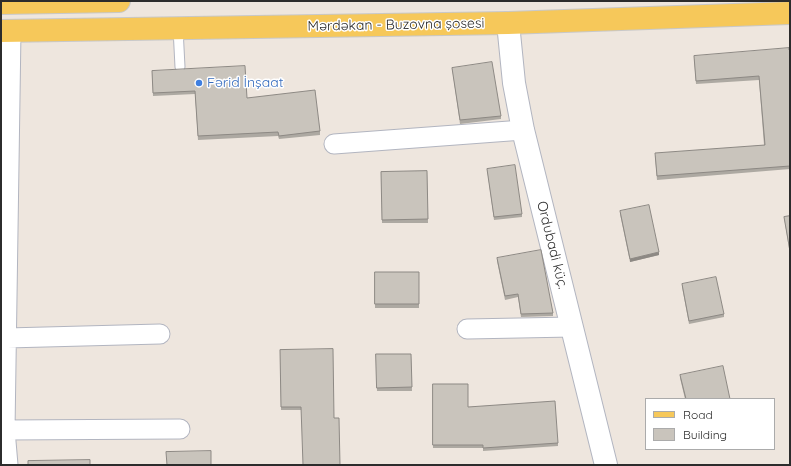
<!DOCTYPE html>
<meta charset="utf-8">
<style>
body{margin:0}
#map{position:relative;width:791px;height:466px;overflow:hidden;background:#eee6de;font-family:Quicksand,sans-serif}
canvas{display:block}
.frame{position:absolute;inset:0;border:2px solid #2c2c2c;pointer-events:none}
.legend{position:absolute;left:645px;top:398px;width:130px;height:52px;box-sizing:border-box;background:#fff;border:1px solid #ababab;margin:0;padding:5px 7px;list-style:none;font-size:12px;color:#2c2c2c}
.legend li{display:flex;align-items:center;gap:8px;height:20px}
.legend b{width:20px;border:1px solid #ababab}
</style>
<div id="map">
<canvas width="791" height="466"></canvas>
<div class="frame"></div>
<ul class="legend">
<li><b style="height:5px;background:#f6c85a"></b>Road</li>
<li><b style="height:11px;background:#c9c4bc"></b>Building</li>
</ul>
</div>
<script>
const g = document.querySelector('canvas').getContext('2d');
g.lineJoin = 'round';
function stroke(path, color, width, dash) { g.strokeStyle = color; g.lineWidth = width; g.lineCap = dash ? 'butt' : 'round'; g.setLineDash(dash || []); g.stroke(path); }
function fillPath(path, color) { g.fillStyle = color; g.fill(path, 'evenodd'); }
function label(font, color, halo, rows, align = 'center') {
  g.font = font + ' Quicksand,sans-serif'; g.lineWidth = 3; g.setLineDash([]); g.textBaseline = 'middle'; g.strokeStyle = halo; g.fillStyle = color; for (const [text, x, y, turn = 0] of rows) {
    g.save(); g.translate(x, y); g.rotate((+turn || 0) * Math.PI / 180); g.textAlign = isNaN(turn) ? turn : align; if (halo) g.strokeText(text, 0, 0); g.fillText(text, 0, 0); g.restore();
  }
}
const service = new Path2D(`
 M 178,28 L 180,67`);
const minor = new Path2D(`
 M 334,144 L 523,130
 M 467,329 L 572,327
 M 7,338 L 160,334
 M 5,430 L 180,429
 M 8,465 L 5,430 L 11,31`);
const tertiary = new Path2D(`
 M 508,23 L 514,83 L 523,130 L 606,465`);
const primary = new Path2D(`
 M 1,3 L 119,1
 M 1,31 L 508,23 L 790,13`);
stroke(service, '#b2b5c0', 11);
stroke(minor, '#b2b5c0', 21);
stroke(tertiary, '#b2b5c0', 24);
stroke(primary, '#c8c8c8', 24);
stroke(service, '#fff', 9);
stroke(minor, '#fff', 19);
stroke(tertiary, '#fff', 22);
stroke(primary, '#f6c85a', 22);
fillPath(new Path2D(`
 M 790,50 L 790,169 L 657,180 L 655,156 L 764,145 L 759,80 L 696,84 L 694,59 Z
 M 452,68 L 501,116 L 501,119 L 460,124 Z
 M 152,71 L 247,98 L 320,131 L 320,135 L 279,139 L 278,136 L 198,140 L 195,94 L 153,96 Z
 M 487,169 L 522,214 L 522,217 L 494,220 Z
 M 427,171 L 428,223 L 382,223 L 381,172 Z
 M 620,211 L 659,255 L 630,262 L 620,214 Z
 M 790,216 L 790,255 L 784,217 Z
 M 497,258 L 553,313 L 553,316 L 521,317 L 518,297 L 505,300 L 497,261 Z
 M 375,272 L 419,272 L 419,308 L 375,308 Z
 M 682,284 L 724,314 L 724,317 L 689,324 L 682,287 Z
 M 280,350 L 334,418 L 340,465 L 301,410 L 281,410 Z
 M 376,354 L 411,354 L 412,391 L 377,391 Z
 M 680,375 L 730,399 L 685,399 L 680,378 Z
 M 433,384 L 468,407 L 558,443 L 558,446 L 483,451 L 483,448 L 433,448 Z`), '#ada9a2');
fillPath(new Path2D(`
 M 659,252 L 659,255 L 630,262 L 630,259 Z`), '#8d8984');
const building = new Path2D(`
 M 789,48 L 789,50 L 790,50 L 790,166 L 657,176 L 655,153 L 765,145 L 759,76 L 696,81 L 694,56 Z
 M 492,62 L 501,116 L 460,120 L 452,68 Z
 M 245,66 L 247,98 L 315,90 L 320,131 L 279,136 L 278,132 L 198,136 L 195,91 L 153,93 L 152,71 Z
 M 515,165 L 522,214 L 494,217 L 487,169 Z
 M 427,171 L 428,219 L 382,220 L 381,172 Z
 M 649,205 L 659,252 L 630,259 L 620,211 Z
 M 790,216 L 790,251 L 784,217 Z
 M 541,250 L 553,313 L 521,314 L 518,294 L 505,296 L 497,258 Z
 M 375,272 L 419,272 L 419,304 L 375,304 Z
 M 716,277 L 724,314 L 689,321 L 682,284 Z
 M 333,349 L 334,418 L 339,418 L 340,465 L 303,465 L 301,407 L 281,407 L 280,350 Z
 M 376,354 L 411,354 L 412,387 L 377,388 Z
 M 723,366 L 730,399 L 686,399 L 680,375 Z
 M 433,384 L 468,384 L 468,407 L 555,401 L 558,443 L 483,448 L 483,445 L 433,445 Z
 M 211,451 L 211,465 L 167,465 L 166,452 Z
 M 90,460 L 90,465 L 28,465 L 28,461 Z`);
fillPath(building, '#c9c4bc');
stroke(building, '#8d8984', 1);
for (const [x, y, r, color] of [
 [199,83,4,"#3f7fe0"]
]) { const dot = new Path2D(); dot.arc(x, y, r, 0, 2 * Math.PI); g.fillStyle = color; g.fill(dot); stroke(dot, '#fff', 1.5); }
label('14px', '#2c2c2c', '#fff', [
 ["Mərdəkan - Buzovna şosesi",396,25,-1],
 ["Ordubadi küç.",552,245,76]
]);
label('14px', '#366cbe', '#fff', [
 ["Fərid İnşaat",207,83]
], 'left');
</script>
